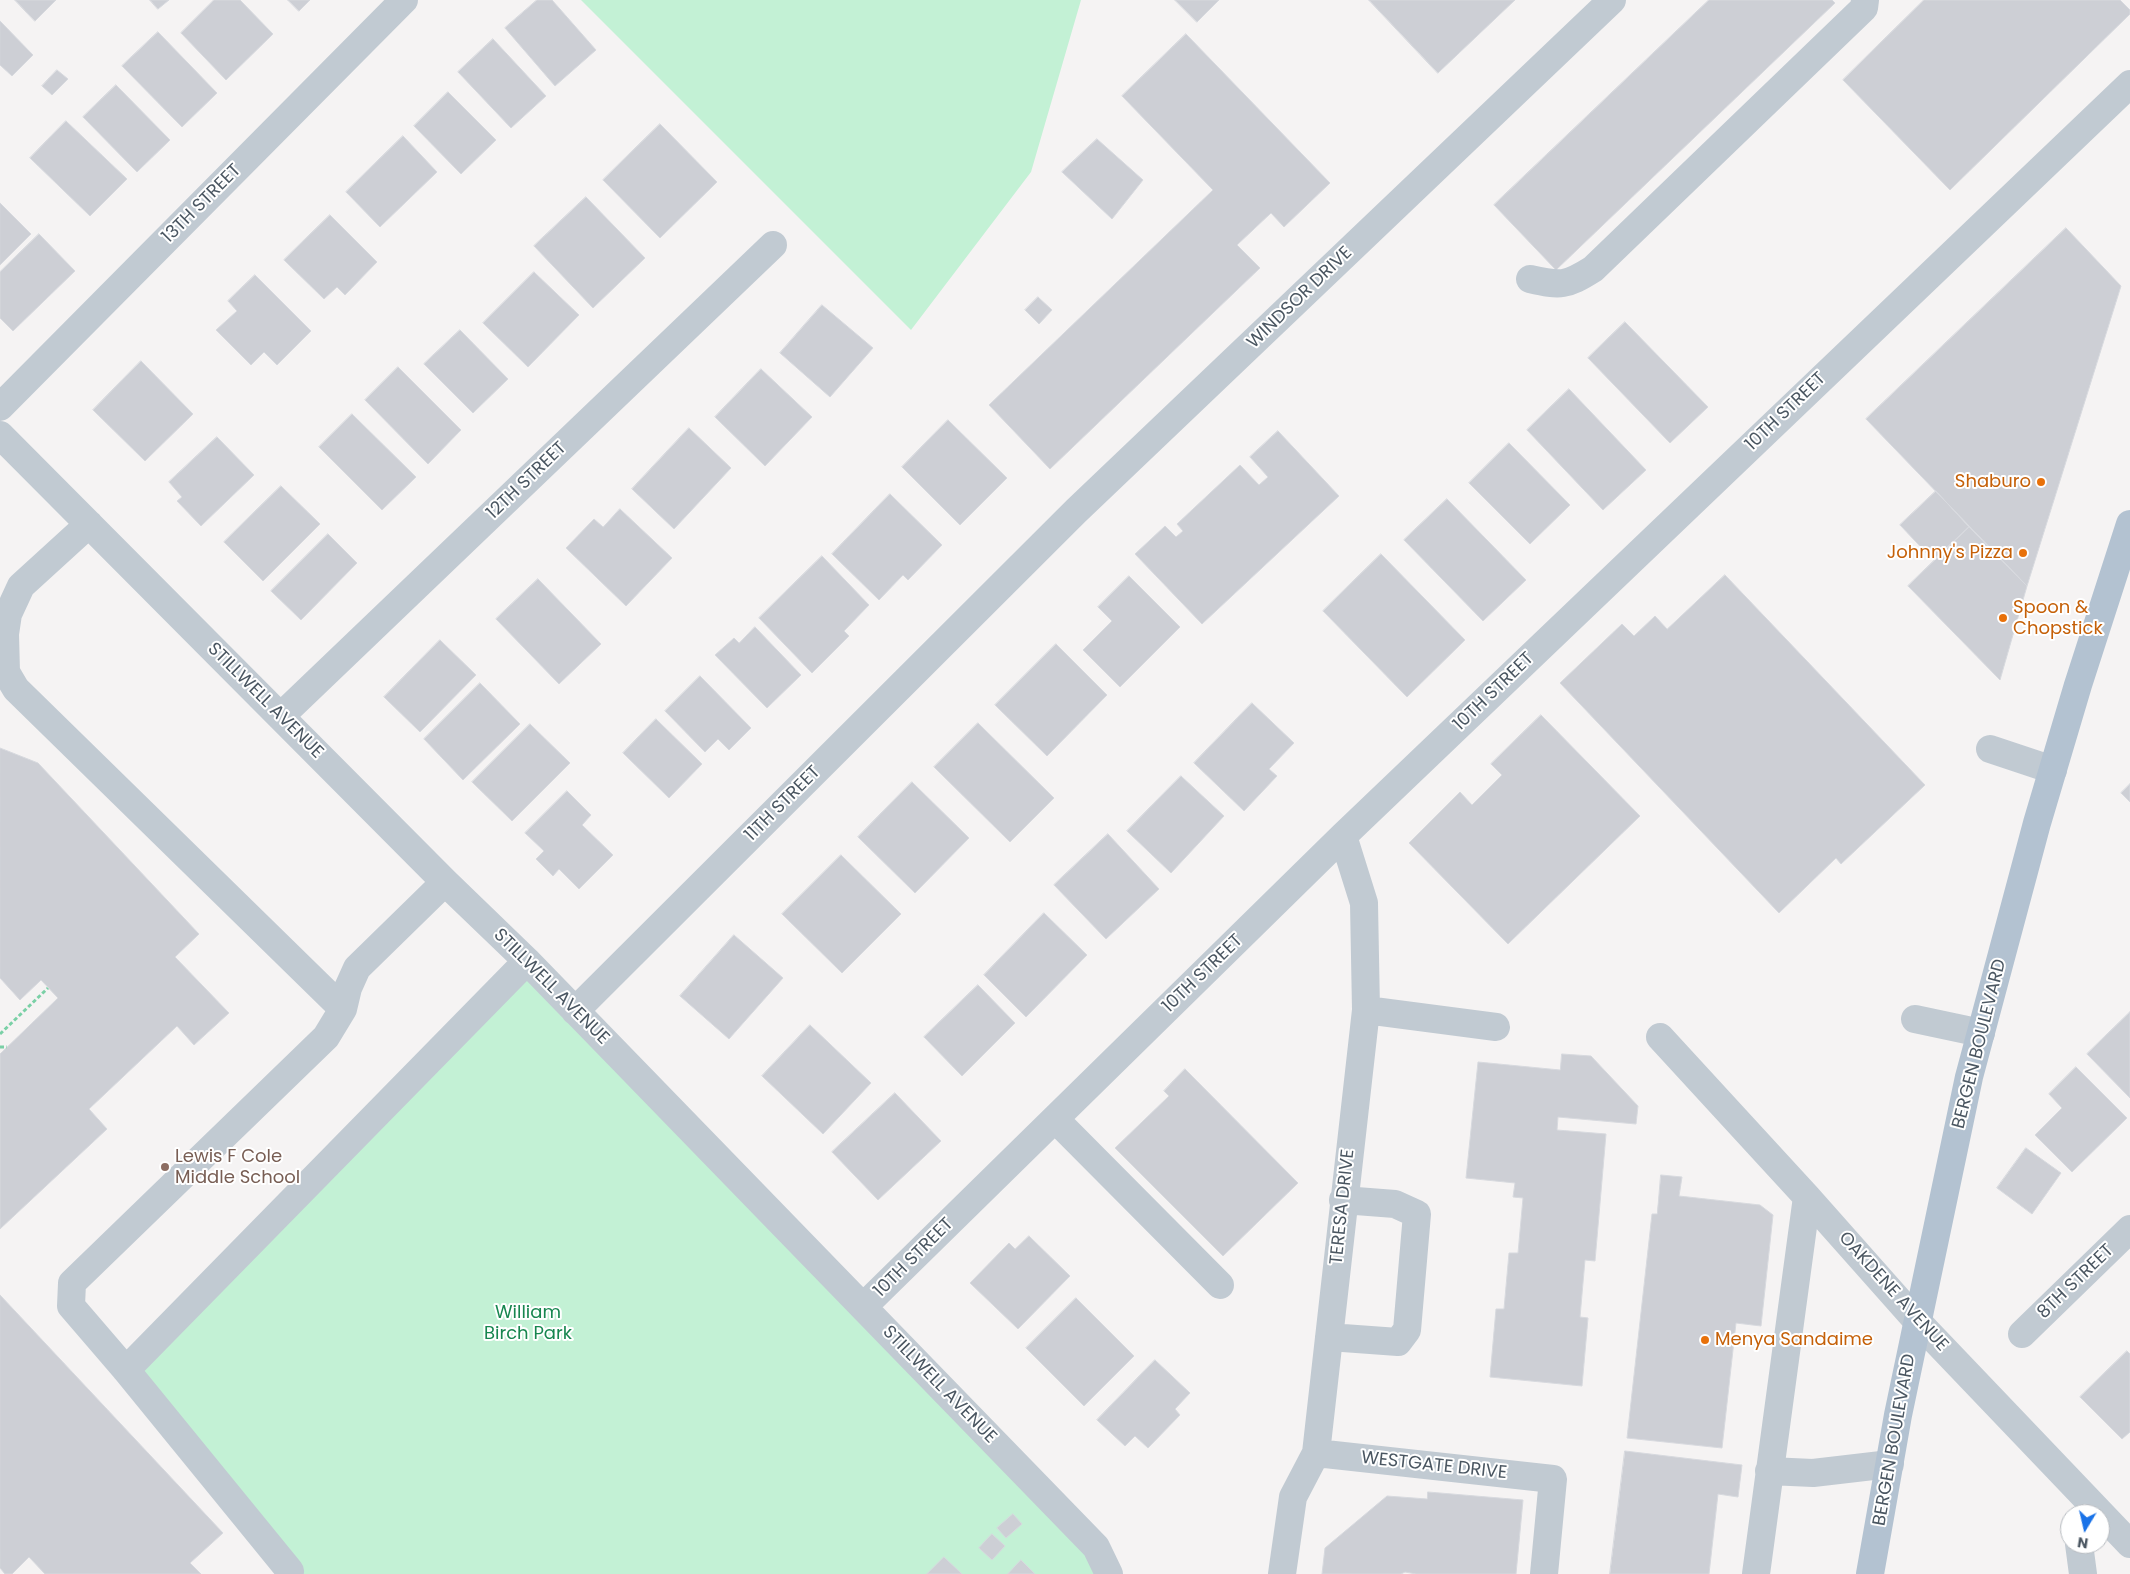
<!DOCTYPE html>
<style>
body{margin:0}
#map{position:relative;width:2130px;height:1574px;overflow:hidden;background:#f5f3f3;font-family:Poppins,sans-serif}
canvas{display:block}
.north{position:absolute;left:2060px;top:1504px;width:50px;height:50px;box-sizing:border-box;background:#fff;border:1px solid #b7bbc0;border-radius:50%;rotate:189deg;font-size:14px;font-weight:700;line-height:20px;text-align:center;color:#4a5661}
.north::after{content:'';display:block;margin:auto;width:18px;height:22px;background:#1a73e8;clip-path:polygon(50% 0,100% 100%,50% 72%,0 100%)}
</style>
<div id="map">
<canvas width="2130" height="1574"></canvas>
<div class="north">N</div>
</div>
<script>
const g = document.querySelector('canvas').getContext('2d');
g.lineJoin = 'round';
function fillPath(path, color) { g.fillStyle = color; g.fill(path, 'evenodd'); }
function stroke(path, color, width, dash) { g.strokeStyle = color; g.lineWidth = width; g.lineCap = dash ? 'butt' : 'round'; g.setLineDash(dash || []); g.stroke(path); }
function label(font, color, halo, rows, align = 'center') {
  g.font = font + ' Poppins,sans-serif'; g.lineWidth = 4; g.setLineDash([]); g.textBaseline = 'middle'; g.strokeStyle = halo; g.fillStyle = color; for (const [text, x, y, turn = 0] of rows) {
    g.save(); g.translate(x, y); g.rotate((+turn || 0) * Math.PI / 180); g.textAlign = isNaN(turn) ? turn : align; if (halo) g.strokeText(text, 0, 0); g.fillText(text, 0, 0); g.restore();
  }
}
fillPath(new Path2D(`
 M 581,0 L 1081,0 L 1031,172 L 911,330 Z
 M 527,961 L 1109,1574 L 286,1574 L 133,1372 Z`), '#c3f1d5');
const building = new Path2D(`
 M 15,0 L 56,0 L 35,21 Z
 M 150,0 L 169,0 L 158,9 Z
 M 214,0 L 240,0 L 273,34 L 226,80 L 181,33 Z
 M 288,0 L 310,0 L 299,11 Z
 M 537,0 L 552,0 L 596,50 L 555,86 L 505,28 Z
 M 1175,0 L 1219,0 L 1197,22 Z
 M 1369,0 L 1515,0 L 1438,73 Z
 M 1709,0 L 1832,0 L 1835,3 L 1556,270 L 1494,205 Z
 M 1924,0 L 2120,0 L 2130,10 L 2130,14 L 1950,190 L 1843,80 Z
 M 0,21 L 33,55 L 12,76 L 0,65 Z
 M 158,32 L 217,93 L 182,127 L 122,66 Z
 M 1186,34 L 1330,183 L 1284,227 L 1271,213 L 1237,245 L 1260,268 L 1050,469 L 989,405 L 1213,190 L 1122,96 Z
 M 493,39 L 546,96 L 511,128 L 458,72 Z
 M 57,70 L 68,79 L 52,95 L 42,86 Z
 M 116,85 L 170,140 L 137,172 L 83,117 Z
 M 448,92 L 496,140 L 461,174 L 414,126 Z
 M 66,121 L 127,179 L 90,216 L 30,158 Z
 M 660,124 L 717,182 L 660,238 L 603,180 Z
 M 403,136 L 437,172 L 380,227 L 346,192 Z
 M 1097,139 L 1143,180 L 1112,219 L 1062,172 Z
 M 586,197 L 645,258 L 593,308 L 534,246 Z
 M 0,203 L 31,234 L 0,265 Z
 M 330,215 L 377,262 L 345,295 L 337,287 L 324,299 L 284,260 Z
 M 2066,228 L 2121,286 L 2027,586 L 1866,419 Z
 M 39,234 L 75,271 L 13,331 L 0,318 L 0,272 Z
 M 534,272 L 579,315 L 528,367 L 483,323 Z
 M 255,275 L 311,331 L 277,365 L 264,352 L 251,365 L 216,330 L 237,311 L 228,301 Z
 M 1038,297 L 1052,310 L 1039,324 L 1025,310 Z
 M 822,305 L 873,348 L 830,397 L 780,353 Z
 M 1625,322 L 1708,407 L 1670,443 L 1588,358 Z
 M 460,330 L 508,379 L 473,413 L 424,364 Z
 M 141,361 L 193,414 L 145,461 L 93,410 Z
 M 398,367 L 461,430 L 428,464 L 365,400 Z
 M 761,369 L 812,417 L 765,466 L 715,417 Z
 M 1569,389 L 1646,470 L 1603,510 L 1527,430 Z
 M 352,414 L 416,477 L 382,510 L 319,447 Z
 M 948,420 L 1007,478 L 960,525 L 902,467 Z
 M 689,428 L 731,468 L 674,529 L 632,489 Z
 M 1278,431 L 1339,496 L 1202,624 L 1135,554 L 1165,526 L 1176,537 L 1183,531 L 1177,524 L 1240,465 L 1259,485 L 1268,477 L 1250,457 Z
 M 217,437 L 254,475 L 201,526 L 177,501 L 182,497 L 169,482 Z
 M 1509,443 L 1570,505 L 1530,544 L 1469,483 Z
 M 281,486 L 320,524 L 263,581 L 224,542 Z
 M 1936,491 L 1969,527 L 1933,560 L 1900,525 Z
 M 890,494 L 942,545 L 908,580 L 903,575 L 879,600 L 832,554 Z
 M 1447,499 L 1526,580 L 1483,621 L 1404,540 Z
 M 620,509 L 672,558 L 626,606 L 566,548 L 594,519 L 603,527 Z
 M 1969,527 L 2027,586 L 2000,680 L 1908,586 Z
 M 328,534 L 357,563 L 301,620 L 271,591 Z
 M 1381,554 L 1465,640 L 1407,697 L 1323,611 Z
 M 822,556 L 869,605 L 844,631 L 849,636 L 812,673 L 759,618 Z
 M 1725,575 L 1925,785 L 1841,864 L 1836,858 L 1779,913 L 1560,683 L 1622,624 L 1634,636 L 1655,616 L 1667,629 Z
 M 1129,576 L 1180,627 L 1120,687 L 1083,650 L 1112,621 L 1098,607 Z
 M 538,579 L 601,644 L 559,684 L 496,619 Z
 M 755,627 L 801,675 L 767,708 L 715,655 L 734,638 L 739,643 Z
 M 440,640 L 476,675 L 420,732 L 384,697 Z
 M 1056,644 L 1107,695 L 1047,756 L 995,705 Z
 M 700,676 L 751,728 L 729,750 L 718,739 L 705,752 L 665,711 Z
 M 480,683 L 520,724 L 463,780 L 424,739 Z
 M 1252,703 L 1294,743 L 1269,769 L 1277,776 L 1244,811 L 1194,763 Z
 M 1541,715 L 1640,816 L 1508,944 L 1409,843 L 1460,792 L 1472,805 L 1502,775 L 1491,764 Z
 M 656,719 L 702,764 L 669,798 L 623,753 Z
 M 978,723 L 1054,798 L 1010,842 L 934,767 Z
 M 530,724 L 570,763 L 512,821 L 472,782 Z
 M 0,748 L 38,763 L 199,934 L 175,957 L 229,1013 L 194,1045 L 177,1026 L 89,1109 L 107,1129 L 0,1229 L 0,1054 L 58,998 L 41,980 L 20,1000 L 0,978 Z
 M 1181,776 L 1224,816 L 1171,873 L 1127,831 Z
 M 912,782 L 969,838 L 915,893 L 858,837 Z
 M 2130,784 L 2130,802 L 2121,793 Z
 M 567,791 L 591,815 L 582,825 L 613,855 L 579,889 L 559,869 L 553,876 L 536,859 L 544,851 L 525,833 Z
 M 1108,834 L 1159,889 L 1106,939 L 1054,885 Z
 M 841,855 L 901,914 L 842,973 L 782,914 Z
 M 1044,913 L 1087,955 L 1026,1017 L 984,975 Z
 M 734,935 L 783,978 L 729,1039 L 680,996 Z
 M 978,985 L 1015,1023 L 962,1076 L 924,1037 Z
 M 2130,1012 L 2130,1098 L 2087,1054 Z
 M 810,1025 L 871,1083 L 823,1134 L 762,1076 Z
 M 1562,1054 L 1591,1056 L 1638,1106 L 1636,1124 L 1558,1117 L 1557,1130 L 1606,1134 L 1595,1261 L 1585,1260 L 1580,1317 L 1588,1318 L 1582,1386 L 1490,1377 L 1496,1309 L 1504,1309 L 1509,1253 L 1518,1253 L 1523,1198 L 1513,1197 L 1515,1183 L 1466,1178 L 1478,1062 L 1560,1070 Z
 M 2076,1067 L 2127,1118 L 2072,1172 L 2035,1135 L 2062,1108 L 2049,1094 Z
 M 1185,1069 L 1298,1183 L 1223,1256 L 1115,1148 L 1169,1096 L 1164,1091 Z
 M 895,1093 L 941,1141 L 878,1200 L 832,1152 Z
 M 2026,1148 L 2061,1173 L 2032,1214 L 1997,1188 Z
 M 1661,1175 L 1682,1177 L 1679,1196 L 1760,1205 L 1773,1215 L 1761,1326 L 1736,1323 L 1722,1448 L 1627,1438 L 1652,1214 L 1657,1214 Z
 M 1029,1236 L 1070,1276 L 1018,1329 L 970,1283 L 1009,1243 L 1015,1249 Z
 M 0,1295 L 223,1533 L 190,1563 L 201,1574 L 45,1574 L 29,1557 L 12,1574 L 5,1574 L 0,1568 Z
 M 1076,1298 L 1134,1356 L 1084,1406 L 1026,1348 Z
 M 2127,1351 L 2130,1354 L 2130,1432 L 2122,1439 L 2080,1397 Z
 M 1155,1360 L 1190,1393 L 1175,1409 L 1180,1415 L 1148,1448 L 1135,1436 L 1125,1446 L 1097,1420 Z
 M 1625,1451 L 1742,1465 L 1738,1497 L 1718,1494 L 1709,1574 L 1610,1574 Z
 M 1428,1492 L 1523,1500 L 1516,1574 L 1416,1574 L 1405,1572 L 1401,1574 L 1322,1574 L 1325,1548 L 1387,1496 L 1427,1499 Z
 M 1013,1514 L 1022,1524 L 1006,1538 L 997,1528 Z
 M 992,1534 L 1005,1546 L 992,1560 L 979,1548 Z
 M 944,1557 L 962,1574 L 927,1574 Z
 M 1021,1560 L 1035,1574 L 1008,1574 Z`);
fillPath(building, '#cdcfd5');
stroke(building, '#d7d9de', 1);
stroke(new Path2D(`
 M 0,1034 L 48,988
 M 0,1047 L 7,1047`), '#7ad0a6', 3, [4, 2.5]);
stroke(new Path2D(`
 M 1530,279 C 1561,286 1566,286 1593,269 L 1864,8 L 1865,0
 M 0,407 L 404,0
 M 0,435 L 445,882 L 527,961 L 1096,1547 L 1109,1574
 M 89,524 L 21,586 L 8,614 L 5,634 L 6,672 L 16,689 L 343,1009
 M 281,716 L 773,245
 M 1990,749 L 2053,770
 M 1366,1010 L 1496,1027
 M 575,1011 L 1076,511 L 1612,0
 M 1915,1019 L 1981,1033
 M 1660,1037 L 1807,1197 L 1917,1321 L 2130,1544
 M 1055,1119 L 1220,1285
 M 863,1307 L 1343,836 L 2130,84
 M 2022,1334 L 2130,1229
 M 1329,1337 L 1398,1342 L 1407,1330 L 1417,1214 L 1395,1204 L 1343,1200
 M 126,1370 L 527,961
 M 1316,1453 L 1553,1479 L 1544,1574
 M 1769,1471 L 1813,1473 L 1890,1464
 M 2079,1544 L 2083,1574
 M 289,1574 L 290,1571 L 126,1370 L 71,1306 L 72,1283 L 326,1037 L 343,1009 L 348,988 L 357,968 L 445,882
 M 1282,1574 L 1293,1497 L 1316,1453 L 1366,1010 L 1364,903 L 1343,836
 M 1756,1574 L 1807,1197`), '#c1cad2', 28);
stroke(new Path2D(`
 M 1870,1574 L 1898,1415 L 1969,1077 L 2037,823 L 2078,685 L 2130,524`), '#b3c2d1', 28);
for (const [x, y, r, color] of [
 [2041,482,5,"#e8710a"],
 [2023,553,5,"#e8710a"],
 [2003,618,5,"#e8710a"],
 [165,1167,5,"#8d6e63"],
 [1705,1340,5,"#e8710a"]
]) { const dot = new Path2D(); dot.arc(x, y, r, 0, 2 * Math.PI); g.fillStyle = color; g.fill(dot); stroke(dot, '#fff', 2); }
label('18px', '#4a5661', '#fff', [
 ["13TH STREET",202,204,-45],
 ["WINDSOR DRIVE",1300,298,-44],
 ["10TH STREET",1786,412,-44],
 ["12TH STREET",527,481,-44],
 ["10TH STREET",1494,692,-44],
 ["STILLWELL AVENUE",265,701,45],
 ["11TH STREET",783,804,-45],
 ["10TH STREET",1203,974,-44],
 ["STILLWELL AVENUE",551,987,45],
 ["BERGEN BOULEVARD",1980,1044,-76],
 ["TERESA DRIVE",1343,1207,-84],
 ["10TH STREET",914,1258,-45],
 ["8TH STREET",2076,1282,-44],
 ["OAKDENE AVENUE",1893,1292,48],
 ["STILLWELL AVENUE",939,1385,46],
 ["BERGEN BOULEVARD",1895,1440,-80],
 ["WESTGATE DRIVE",1434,1466,6]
]);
label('18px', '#c56008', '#fff', [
 ["Shaburo",2031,482],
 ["Johnny's Pizza",2013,553],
 ["Spoon &",2013,608,"left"],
 ["Chopstick",2013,629,"left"],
 ["Menya Sandaime",1715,1340,"left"]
], 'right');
label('18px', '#785e54', '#fff', [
 ["Lewis F Cole",175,1157],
 ["Middle School",175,1178]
], 'left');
label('18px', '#17864f', '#fff', [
 ["William",528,1313],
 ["Birch Park",528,1334]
]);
</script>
